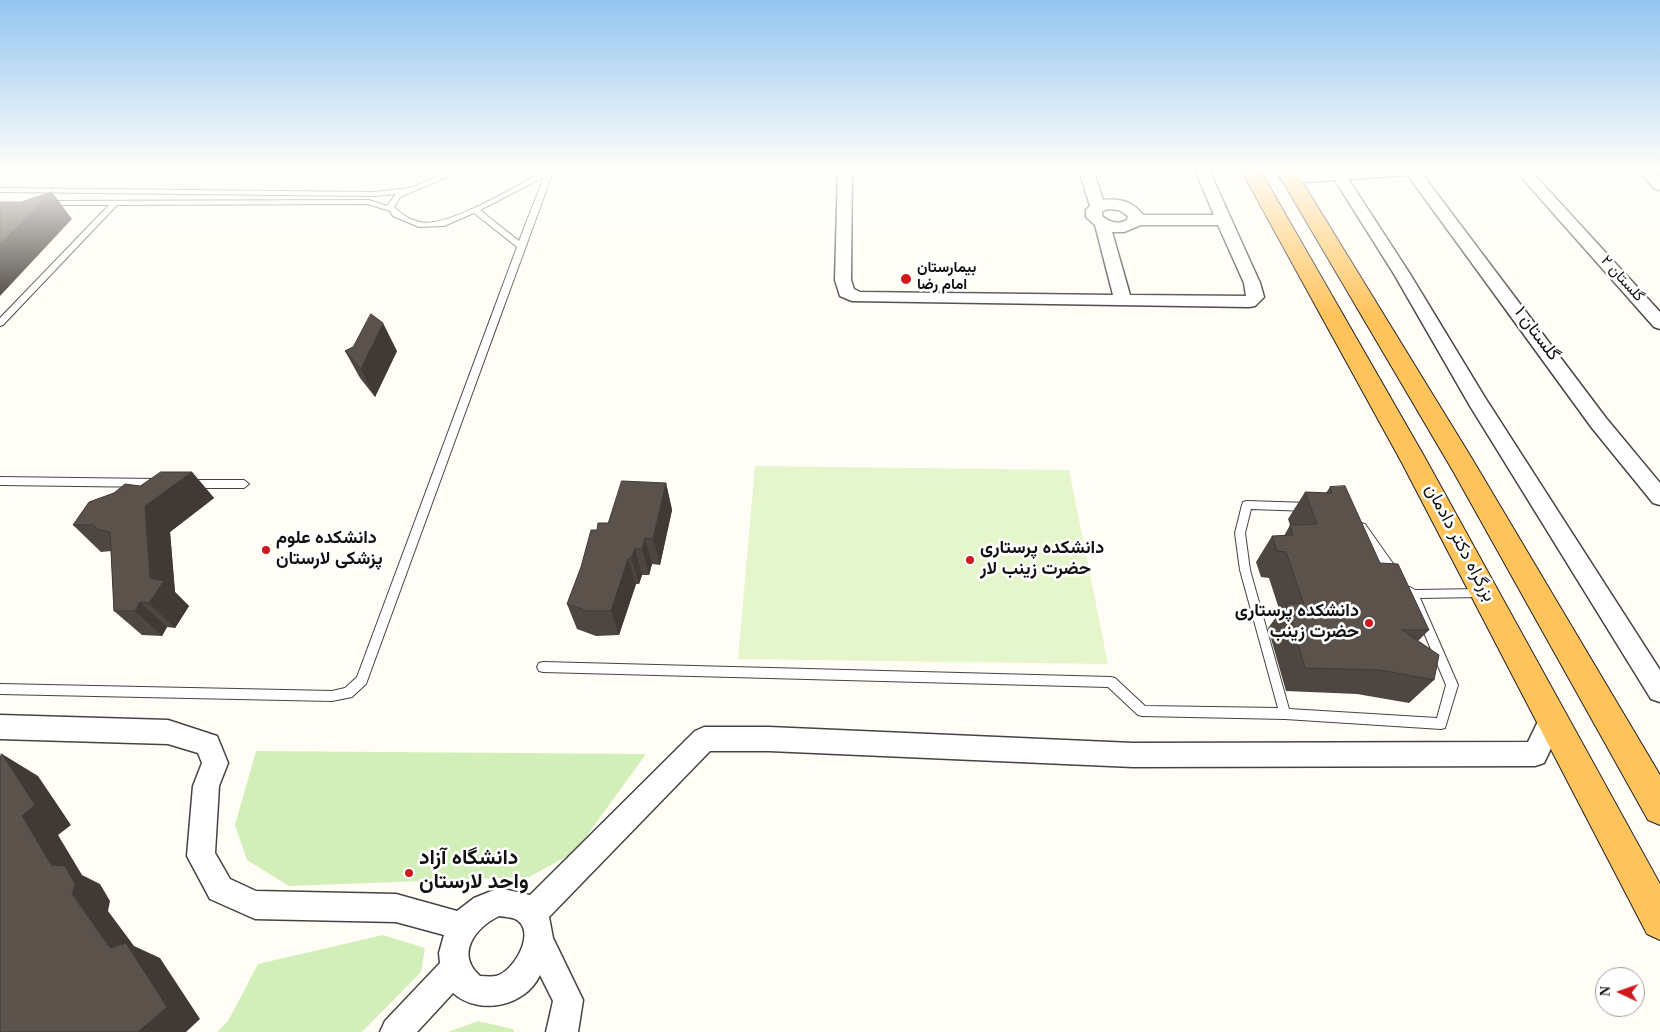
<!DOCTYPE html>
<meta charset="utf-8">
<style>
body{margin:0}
#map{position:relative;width:1660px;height:1032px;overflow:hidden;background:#fffdf5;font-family:Georgia,serif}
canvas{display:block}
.north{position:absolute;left:1595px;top:967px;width:50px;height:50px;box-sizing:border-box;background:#fff;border:1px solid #a0a0a0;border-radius:50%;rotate:273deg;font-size:14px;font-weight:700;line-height:20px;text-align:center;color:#111}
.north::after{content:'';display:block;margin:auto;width:18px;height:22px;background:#d1191b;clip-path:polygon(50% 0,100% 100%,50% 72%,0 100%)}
</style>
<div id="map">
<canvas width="1660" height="1032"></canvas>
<div class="north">N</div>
</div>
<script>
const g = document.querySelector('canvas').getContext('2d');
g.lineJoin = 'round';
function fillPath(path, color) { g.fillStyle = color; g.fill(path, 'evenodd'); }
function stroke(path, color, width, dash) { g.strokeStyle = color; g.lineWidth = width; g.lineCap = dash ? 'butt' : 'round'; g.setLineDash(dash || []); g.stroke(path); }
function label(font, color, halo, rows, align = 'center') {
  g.font = font + ' Georgia,Vazirmatn,serif'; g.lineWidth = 5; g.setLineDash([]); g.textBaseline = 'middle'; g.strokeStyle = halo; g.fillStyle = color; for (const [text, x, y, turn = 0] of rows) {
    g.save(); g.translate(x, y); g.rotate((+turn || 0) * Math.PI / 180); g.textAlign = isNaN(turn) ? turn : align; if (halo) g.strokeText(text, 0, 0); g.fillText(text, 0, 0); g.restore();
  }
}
fillPath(new Path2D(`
 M 256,751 L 646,754 L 575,852 L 529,877 L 289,886 L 247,860 L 235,825 Z
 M 383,935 L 425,948 L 421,972 L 362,1032 L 217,1032 L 228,1021 L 258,964 Z
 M 478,1021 L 513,1029 L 514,1032 L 448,1032 Z`), '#d3efb9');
fillPath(new Path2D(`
 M 755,466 L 1069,470 L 1108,664 L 738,659 Z`), '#e5f5cc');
const service = new Path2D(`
 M 453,170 L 463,170 L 400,197 L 394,207 C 400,213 410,220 420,222 C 446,229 520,184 546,170 L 555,170 L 553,172 L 366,684 L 352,697 L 332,701 L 0,694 L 0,684 L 332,691 L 345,688 L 357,677 L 517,247 L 474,213 L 444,226 L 419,227 L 393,216 L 390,211 L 368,204 L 117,205 L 3,325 L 0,326 L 0,318 L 109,205 L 45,205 L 45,201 L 369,200 L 387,206 L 396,194 L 374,196 L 0,192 L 0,188 L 374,192 L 410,188 ZM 544,177 L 519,241 L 480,210 Z
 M 0,477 L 156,479 L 161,483 L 156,487 L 0,485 Z
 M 188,480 L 244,480 L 249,484 L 244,488 L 188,488 L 183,484 Z
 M 1247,501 L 1309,503 L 1313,504 L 1314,507 L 1313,510 L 1309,511 L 1251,509 L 1245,533 L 1250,570 L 1289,709 L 1437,718 L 1446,685 L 1409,597 L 1405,591 L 1406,588 L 1410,587 L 1415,590 L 1481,589 L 1485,590 L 1486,593 L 1485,596 L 1481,597 L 1420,598 L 1458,685 L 1445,728 L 1441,729 L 1285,719 L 1142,716 L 1138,715 L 1108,687 L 543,672 L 539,671 L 537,667 L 539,663 L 543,662 L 1111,677 L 1115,678 L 1145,706 L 1278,708 L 1240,570 L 1235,533 L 1242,505 L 1243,502 Z
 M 1361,523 L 1365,524 L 1399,572 L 1400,575 L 1399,578 L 1395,579 L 1391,578 L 1357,530 L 1356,527 L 1357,524 Z`);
const minor = new Path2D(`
 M 838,170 L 852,170 L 851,280 L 854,289 L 860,292 L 1113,295 L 1095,225 L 1086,217 L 1086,210 L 1090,206 L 1079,170 L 1093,170 L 1103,200 C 1119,198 1134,202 1143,215 L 1214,215 L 1195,170 L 1209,170 L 1260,283 L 1264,297 L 1255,306 L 1249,307 L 852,301 L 840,296 L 835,280 ZM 1107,209 L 1119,210 L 1128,216 L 1127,220 C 1118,225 1109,222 1102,216 L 1102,212 ZM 1141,225 L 1218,225 L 1244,283 L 1246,296 L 1130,295 L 1112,232 L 1124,232 Z
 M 1404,170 L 1419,170 L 1606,418 L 1660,483 L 1660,505 L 1653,503 L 1592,428 Z
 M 1515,170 L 1530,170 L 1660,312 L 1660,329 L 1654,327 Z
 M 1638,170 L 1653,170 L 1660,177 L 1660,190 L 1655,189 Z
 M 1333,171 L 1343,171 L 1345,174 L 1410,274 L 1484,396 L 1660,670 L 1660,702 L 1651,699 L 1470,406 L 1394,274 L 1331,174 Z
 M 1552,707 L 1561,711 L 1565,719 L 1544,763 L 1535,766 L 1133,767 L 769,751 L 710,751 L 549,917 L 553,938 L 583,1000 L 578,1032 L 546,1032 L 553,1001 L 540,975 C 525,1007 479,1016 453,993 L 417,1032 L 380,1032 L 385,1021 L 440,963 L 439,953 L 444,935 L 396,922 L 255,919 L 210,899 L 187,856 L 193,786 L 202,763 L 198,753 L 168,744 L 0,739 L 0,715 L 168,720 L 217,736 L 228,763 L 219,786 L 215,853 L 230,879 L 256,891 L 396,894 L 457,911 L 474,898 L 499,888 L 530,895 L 695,731 L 704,727 L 769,727 L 1133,743 L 1528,742 L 1543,711 ZM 499,916 C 504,917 511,917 515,919 C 538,930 514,972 496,976 C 491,977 485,976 480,976 C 455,954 475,928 499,916 Z`);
const tertiary = new Path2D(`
 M 1323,170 L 1420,170 L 1417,174 L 1411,175 L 1289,183 L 1283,182 L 1280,178 L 1283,174 Z`);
const trunk = new Path2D(`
 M 1241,170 L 1260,170 L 1424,456 L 1660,884 L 1660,940 L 1647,934 L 1402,463 Z
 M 1276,170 L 1295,170 L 1471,457 L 1660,775 L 1660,825 L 1648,820 L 1453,471 Z`);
stroke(service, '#444', 2);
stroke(minor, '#444', 3);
stroke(tertiary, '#444', 3);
stroke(trunk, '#222', 2);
fillPath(service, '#fff');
fillPath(minor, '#fff');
fillPath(tertiary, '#fff');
fillPath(trunk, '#ffc35c');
fillPath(new Path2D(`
 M 353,347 L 397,351 L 375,397 L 360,378 L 345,351 Z
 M 192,472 L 214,498 L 170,532 L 175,592 L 189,606 L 175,628 L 167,627 L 162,636 L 142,635 L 114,611 L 111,551 L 101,552 L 73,525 Z
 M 666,483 L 672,510 L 660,565 L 652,564 L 649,575 L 642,575 L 639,584 L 636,584 L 619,635 L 596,636 L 577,629 L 567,604 L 597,530 Z
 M 1330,487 L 1380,563 L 1429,630 L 1418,641 L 1434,680 L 1409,703 L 1357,694 L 1286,691 L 1268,628 L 1280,612 L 1269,578 L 1261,577 L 1256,562 L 1272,536 L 1284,536 L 1290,525 L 1288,519 L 1305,492 L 1326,493 Z`), '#4e4741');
fillPath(new Path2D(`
 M 52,192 L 72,219 L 0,296 L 0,203 L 13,220 Z
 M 383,323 L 397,351 L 375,397 L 361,369 Z
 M 192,472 L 214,498 L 170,532 L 175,592 L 189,606 L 175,628 L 149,603 L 150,578 L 145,506 Z
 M 666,483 L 672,510 L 660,565 L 653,539 Z
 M 645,538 L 652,564 L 649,575 L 642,549 Z
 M 635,549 L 642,575 L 639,584 L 631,558 Z
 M 628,559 L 636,584 L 619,635 L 611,611 Z
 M 140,602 L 167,627 L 162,636 L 135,611 Z
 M 2,754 L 38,776 L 71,825 L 58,835 L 82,875 L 100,884 L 110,901 L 108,911 L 134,946 L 160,958 L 200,1019 L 186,1032 L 138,1032 L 110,948 L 51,865 L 22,816 Z`), '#403935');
const building = new Path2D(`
 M 52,192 L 0,244 L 0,202 L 21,202 Z
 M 371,314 L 383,323 L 361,369 L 345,351 L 353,347 Z
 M 161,472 L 192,472 L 145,506 L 150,578 L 164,581 L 149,603 L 140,602 L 135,611 L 114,611 L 110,532 L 96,529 L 94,525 L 73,525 L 89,502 L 114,493 L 125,484 L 140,486 Z
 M 622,481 L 666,483 L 653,539 L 645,538 L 642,549 L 635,549 L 631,558 L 628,559 L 611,611 L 587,611 L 567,604 L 581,567 L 591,530 L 597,530 L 598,523 L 608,523 Z
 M 1345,486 L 1380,563 L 1398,564 L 1429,630 L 1402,630 L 1439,655 L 1434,680 L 1380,670 L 1305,668 L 1286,603 L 1304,604 L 1286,552 L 1277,551 L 1272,536 L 1293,535 L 1290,525 L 1317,524 L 1305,492 L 1332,493 L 1330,487 Z
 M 2,754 L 35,805 L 22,816 L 51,865 L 65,866 L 75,884 L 72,895 L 110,948 L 126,943 L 167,1007 L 138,1032 L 0,1032 L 0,756 Z`);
fillPath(building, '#5b524c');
stroke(building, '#403935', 1);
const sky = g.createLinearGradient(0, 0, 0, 315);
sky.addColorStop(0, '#93c5f0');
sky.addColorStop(0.54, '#fffefa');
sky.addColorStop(1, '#fffefa00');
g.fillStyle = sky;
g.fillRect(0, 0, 1660, 315);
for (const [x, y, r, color] of [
 [906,279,6,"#d1191b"],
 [266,550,5,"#d1191b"],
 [970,560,5,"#d1191b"],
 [1369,623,5,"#d1191b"],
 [409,873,5,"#d1191b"]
]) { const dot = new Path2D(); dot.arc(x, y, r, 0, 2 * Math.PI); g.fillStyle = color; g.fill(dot); stroke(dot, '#fff', 2); }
label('bold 15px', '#111', '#fff', [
 ["بیمارستان",917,270],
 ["امام رضا",917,287]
], 'left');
label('15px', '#111', '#fff', [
 ["گلستان ۲",1621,280,48]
]);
label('18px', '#111', '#fff', [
 ["گلستان ۱",1535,335,53],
 ["بزرگراه دکتر دادمان",1458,544,62]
]);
label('bold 18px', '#111', '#fff', [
 ["دانشکده علوم",276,540],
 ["پزشکی لارستان",276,561],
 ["دانشکده پرستاری",980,550],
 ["حضرت زینب لار",980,571],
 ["دانشکده پرستاری",1359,613,"right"],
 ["حضرت زینب",1359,634,"right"]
], 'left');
label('bold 21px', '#111', '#fff', [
 ["دانشگاه آزاد",419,861],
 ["واحد لارستان",419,885]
], 'left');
</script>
